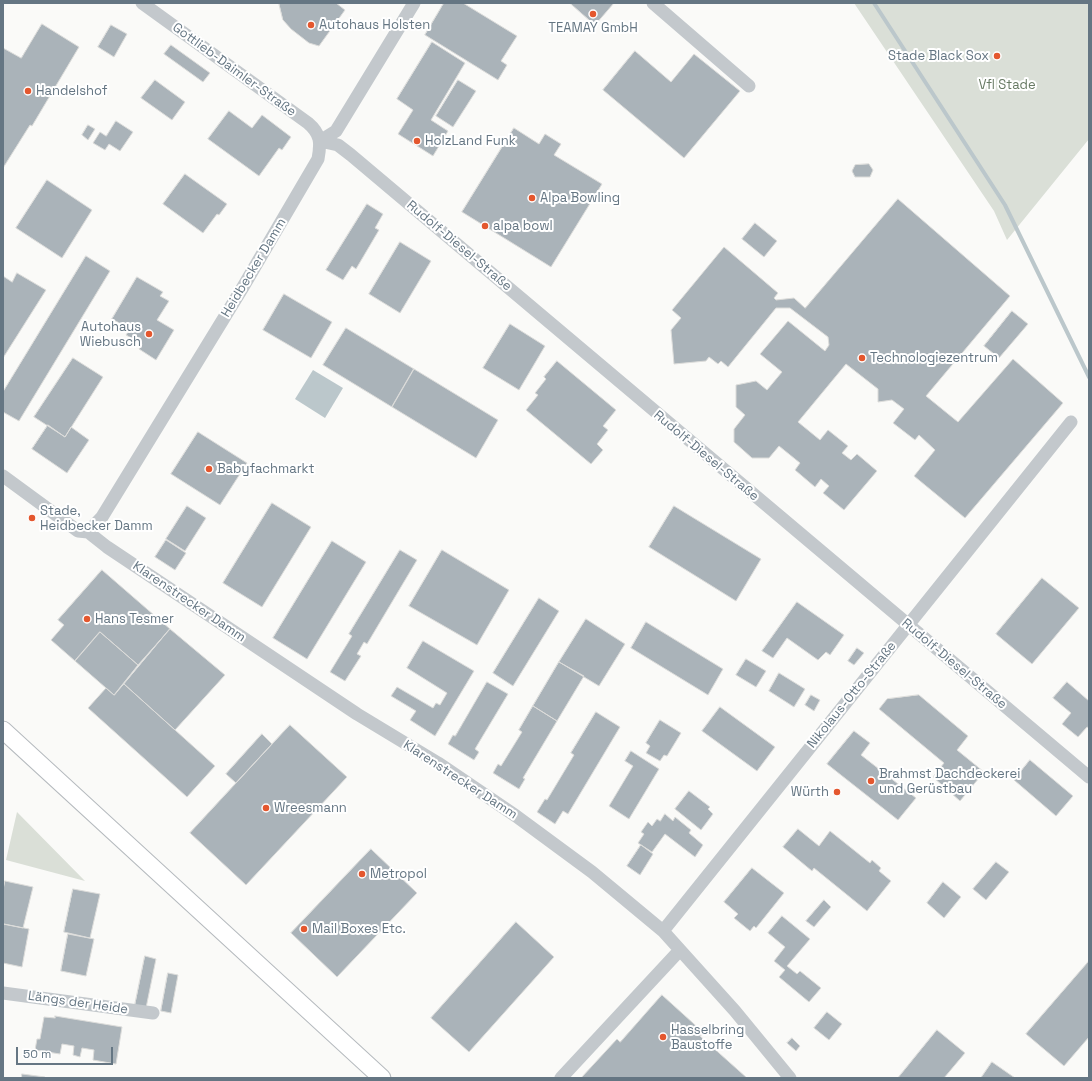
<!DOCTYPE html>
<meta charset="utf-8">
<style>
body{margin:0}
#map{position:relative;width:1092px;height:1081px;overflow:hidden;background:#fafaf8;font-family:"Space Grotesk",sans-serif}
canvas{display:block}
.frame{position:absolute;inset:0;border:4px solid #657683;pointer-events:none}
.scale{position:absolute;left:16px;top:1047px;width:97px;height:18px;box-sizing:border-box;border:2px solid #657683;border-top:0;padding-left:5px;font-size:12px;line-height:14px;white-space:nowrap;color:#657683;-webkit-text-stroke:3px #fff;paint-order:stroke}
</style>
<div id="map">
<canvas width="1092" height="1081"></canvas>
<div class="frame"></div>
<div class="scale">50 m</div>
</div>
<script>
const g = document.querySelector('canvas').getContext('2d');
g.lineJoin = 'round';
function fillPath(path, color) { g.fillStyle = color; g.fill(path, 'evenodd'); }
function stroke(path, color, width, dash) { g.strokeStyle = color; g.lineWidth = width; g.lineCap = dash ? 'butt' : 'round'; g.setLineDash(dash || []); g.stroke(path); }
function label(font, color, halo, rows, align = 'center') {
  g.font = font + ' "Space Grotesk",sans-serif'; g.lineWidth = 4; g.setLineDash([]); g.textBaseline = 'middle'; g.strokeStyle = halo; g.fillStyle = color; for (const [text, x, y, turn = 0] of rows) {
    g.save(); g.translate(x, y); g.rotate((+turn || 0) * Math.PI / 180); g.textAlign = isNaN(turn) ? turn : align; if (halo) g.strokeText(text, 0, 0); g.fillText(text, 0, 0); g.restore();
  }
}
fillPath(new Path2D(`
 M 854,3 L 1089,3 L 1089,139 L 1007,240 L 994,211 Z
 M 17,812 L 85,881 L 6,860 Z`), '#dadfd7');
fillPath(new Path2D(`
 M 313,370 L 343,388 L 325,418 L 295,399 Z`), '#bbc7cb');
stroke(new Path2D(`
 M 874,3 L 1005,205 L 1089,377`), '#bbc7cb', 4);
const building = new Path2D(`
 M 279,3 L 336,3 L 345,10 L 319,46 L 309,43 L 291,29 L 283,20 Z
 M 444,3 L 463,3 L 517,36 L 501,61 L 507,65 L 498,80 L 425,35 Z
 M 570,3 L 614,3 L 595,25 Z
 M 42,24 L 79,47 L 32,126 L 30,125 L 3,168 L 3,48 L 21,58 Z
 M 111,25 L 127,34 L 114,57 L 98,47 Z
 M 432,42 L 465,63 L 431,120 L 448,131 L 433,156 L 398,134 L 413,110 L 397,99 Z
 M 171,45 L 210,73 L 203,82 L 164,54 Z
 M 635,51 L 671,82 L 694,54 L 740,91 L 684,158 L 603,90 Z
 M 155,80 L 185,102 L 172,120 L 141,98 Z
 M 458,80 L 476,91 L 453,127 L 436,116 Z
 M 229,111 L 252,128 L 262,115 L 291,137 L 282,150 L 279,148 L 259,176 L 208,139 Z
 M 116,121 L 133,132 L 120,151 L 109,144 L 105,150 L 93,143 L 100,132 L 106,136 Z
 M 88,125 L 95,129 L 88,140 L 82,135 Z
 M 514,128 L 539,144 L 545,134 L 561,144 L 554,155 L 602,184 L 551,267 L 462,212 Z
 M 869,164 L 873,170 L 870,177 L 855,177 L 852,171 L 855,165 Z
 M 185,174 L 227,204 L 219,215 L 217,214 L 203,233 L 163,204 Z
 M 47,180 L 92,210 L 62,258 L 16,228 Z
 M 898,199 L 1010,296 L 926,396 L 958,422 L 1013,359 L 1063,403 L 965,518 L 914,476 L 935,450 L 919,435 L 915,440 L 893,423 L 904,409 L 892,400 L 878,402 L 878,389 L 846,364 L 798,422 L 820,440 L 828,430 L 848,446 L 842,453 L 851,460 L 857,454 L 877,471 L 844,510 L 823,493 L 829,486 L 821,479 L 815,487 L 795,470 L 800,463 L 779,446 L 769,458 L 752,458 L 734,442 L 734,429 L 745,415 L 736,407 L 736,385 L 756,381 L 767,390 L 782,372 L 760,354 L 788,321 L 825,351 L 829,345 L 828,337 L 790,308 L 776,308 L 728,367 L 721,361 L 718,364 L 709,357 L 706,361 L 674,364 L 671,330 L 681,318 L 672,310 L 724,247 L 778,293 L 774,298 L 776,300 L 794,298 L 805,308 Z
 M 367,204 L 383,214 L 375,228 L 379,230 L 356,269 L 352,266 L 343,280 L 326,270 Z
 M 755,223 L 777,241 L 764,257 L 742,239 Z
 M 400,242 L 431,261 L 400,313 L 369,294 Z
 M 86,256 L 110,271 L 19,421 L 3,412 L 3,392 Z
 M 17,273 L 46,290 L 3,358 L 3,276 L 12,282 Z
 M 137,277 L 163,292 L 160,296 L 169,301 L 157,320 L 174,330 L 156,360 L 139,349 L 142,344 L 126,335 L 130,329 L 112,319 Z
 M 284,294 L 332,322 L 311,358 L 263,330 Z
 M 1012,311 L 1028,324 L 999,358 L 984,346 Z
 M 510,324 L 545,346 L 519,390 L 483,368 Z
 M 346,328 L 414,369 L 392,407 L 323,365 Z
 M 73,358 L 103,377 L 65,437 L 34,417 Z
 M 557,361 L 616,410 L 603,426 L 608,430 L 597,444 L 603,450 L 591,464 L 526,410 L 538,395 L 535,393 L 546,379 L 544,377 Z
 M 414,369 L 498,420 L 476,458 L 392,407 Z
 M 48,425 L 65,437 L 71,427 L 89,440 L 67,473 L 32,449 Z
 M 198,432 L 247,463 L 220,505 L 171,474 Z
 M 272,503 L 311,527 L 262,607 L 223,583 Z
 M 187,506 L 206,518 L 185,551 L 166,539 Z
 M 674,506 L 761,559 L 736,601 L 649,547 Z
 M 166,540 L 186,553 L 175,570 L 155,557 Z
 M 332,541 L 366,562 L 307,659 L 273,638 Z
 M 400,550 L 417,560 L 367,644 L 364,642 L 357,654 L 361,656 L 345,681 L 330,672 L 352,636 L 349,634 Z
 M 442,550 L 509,590 L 477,645 L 409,606 Z
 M 102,570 L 170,629 L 138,665 L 100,632 L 75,661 L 51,640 L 64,625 L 58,620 Z
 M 1042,578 L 1079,608 L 1032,664 L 996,634 Z
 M 539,598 L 559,611 L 513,686 L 493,673 Z
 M 797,602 L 844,635 L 830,655 L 826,652 L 818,660 L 787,638 L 773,658 L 762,651 Z
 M 586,619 L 625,644 L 599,686 L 559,662 Z
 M 646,622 L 723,669 L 708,695 L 631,648 Z
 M 170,629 L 225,675 L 175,730 L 124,684 Z
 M 100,632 L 138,665 L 114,695 L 75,661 Z
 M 423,641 L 474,671 L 435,736 L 410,720 L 416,711 L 391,696 L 397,687 L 433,708 L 436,703 L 440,705 L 447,693 L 407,668 Z
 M 857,648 L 864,653 L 854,665 L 848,661 Z
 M 746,659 L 766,671 L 756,687 L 736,675 Z
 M 559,662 L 584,676 L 557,721 L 533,706 Z
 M 779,673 L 805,689 L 794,707 L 769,691 Z
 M 487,682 L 508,694 L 475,749 L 479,752 L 474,760 L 448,744 L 453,735 L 455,736 Z
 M 1067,682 L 1089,701 L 1089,728 L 1087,727 L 1078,737 L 1062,724 L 1071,713 L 1053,698 Z
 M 124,684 L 215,766 L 187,797 L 88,708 L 106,688 L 114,695 Z
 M 811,695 L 820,700 L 814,711 L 805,705 Z
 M 919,695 L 968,736 L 957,750 L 984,772 L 960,801 L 933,777 L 944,763 L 879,709 L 887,699 Z
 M 533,706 L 557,721 L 523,778 L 525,779 L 519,789 L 493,773 L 498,764 L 501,766 L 522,732 L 519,730 Z
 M 720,707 L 775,747 L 757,771 L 702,731 Z
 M 596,712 L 620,727 L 568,814 L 563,811 L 555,824 L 537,812 L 545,799 L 547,800 L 574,755 L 571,753 Z
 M 660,720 L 681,733 L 667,756 L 664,755 L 660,761 L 646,753 L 650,746 L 646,743 Z
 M 290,725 L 347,777 L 246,885 L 190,833 Z
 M 854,731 L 870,743 L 861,755 L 916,798 L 898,820 L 827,764 Z
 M 262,734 L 272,744 L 236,783 L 226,774 Z
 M 631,751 L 659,769 L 629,819 L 609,806 L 633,766 L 625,761 Z
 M 1030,760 L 1073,796 L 1056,816 L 1014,780 Z
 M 689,791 L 710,807 L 708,809 L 713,814 L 701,830 L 675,809 Z
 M 665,814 L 673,821 L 675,817 L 691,830 L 689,833 L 703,845 L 695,857 L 665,834 L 652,852 L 638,843 L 644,834 L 641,832 L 648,822 L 652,826 L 657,819 L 660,821 Z
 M 798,829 L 819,846 L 830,831 L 870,863 L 872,860 L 881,868 L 879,871 L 891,881 L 867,911 L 814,868 L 812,871 L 783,847 Z
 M 641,845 L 653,854 L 640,875 L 627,866 Z
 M 371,849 L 417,893 L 337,977 L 291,933 Z
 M 996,862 L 1009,872 L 986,900 L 973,889 Z
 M 752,868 L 784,893 L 756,928 L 754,926 L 750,931 L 734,918 L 738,914 L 724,902 Z
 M 5,881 L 33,887 L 23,928 L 3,924 L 3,891 Z
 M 943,882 L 961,897 L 944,918 L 927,903 Z
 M 73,889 L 100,894 L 90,938 L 64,932 Z
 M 824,900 L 831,907 L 814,927 L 806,921 Z
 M 782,916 L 810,939 L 787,966 L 797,974 L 800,971 L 821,988 L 809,1002 L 779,977 L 785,970 L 774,961 L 785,947 L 768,933 Z
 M 516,922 L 554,957 L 469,1052 L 431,1018 Z
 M 4,924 L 29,929 L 22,967 L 3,963 Z
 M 68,934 L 94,939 L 86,976 L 61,971 Z
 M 145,956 L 156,959 L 146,1008 L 135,1005 Z
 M 1089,961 L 1089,1037 L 1064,1066 L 1026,1034 Z
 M 168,973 L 178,975 L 171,1013 L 161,1011 Z
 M 662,995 L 704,1033 L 700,1036 L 747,1078 L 581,1078 L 617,1039 L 620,1042 Z
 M 827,1012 L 842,1024 L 829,1040 L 814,1028 Z
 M 55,1016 L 122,1027 L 116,1064 L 93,1060 L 94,1050 L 82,1048 L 80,1057 L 73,1055 L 74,1046 L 62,1044 L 60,1054 L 35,1050 L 37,1039 L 40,1039 L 44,1017 L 55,1018 Z
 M 937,1030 L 965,1053 L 944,1078 L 898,1078 Z
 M 792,1038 L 800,1046 L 796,1051 L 787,1043 Z
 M 992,1062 L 1015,1078 L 981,1078 Z
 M 22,1074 L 45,1077 L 45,1078 L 22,1078 Z`);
fillPath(building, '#aab3b9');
stroke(building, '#dcdcda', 1);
const major = new Path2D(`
 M 3,730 L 382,1078`);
stroke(major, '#b5babe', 19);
stroke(new Path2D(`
 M 653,3 L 749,86
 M 320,141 L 338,145 L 351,155 L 1089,777
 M 320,141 L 336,131 L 414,3
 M 3,476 L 78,531 L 88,532
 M 88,532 L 107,547 L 357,714 L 438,763 L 516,816 L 592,872 L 663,931 L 735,1011 L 790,1078
 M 88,532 L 102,517 L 243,287 L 318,159 C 321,143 321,134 308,123 L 142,3
 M 663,931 L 1071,422
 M 3,993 L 153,1013
 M 561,1078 L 680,950`), '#c3c8cc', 13);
stroke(major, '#fff', 17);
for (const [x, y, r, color] of [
 [593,14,4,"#e4572e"],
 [311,25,4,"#e4572e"],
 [997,56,4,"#e4572e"],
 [28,91,4,"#e4572e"],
 [417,141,4,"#e4572e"],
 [532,198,4,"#e4572e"],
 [485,226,4,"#e4572e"],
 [149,334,4,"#e4572e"],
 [862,358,4,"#e4572e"],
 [209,469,4,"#e4572e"],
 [32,518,4,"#e4572e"],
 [87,619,4,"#e4572e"],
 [871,781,4,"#e4572e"],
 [837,792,4,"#e4572e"],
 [266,808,4,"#e4572e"],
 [362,874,4,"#e4572e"],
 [304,929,4,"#e4572e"],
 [663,1037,4,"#e4572e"]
]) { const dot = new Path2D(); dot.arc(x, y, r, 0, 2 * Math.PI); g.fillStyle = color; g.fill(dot); stroke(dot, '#fff', 1.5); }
label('13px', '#657683', '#fff', [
 ["Autohaus Holsten",319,25],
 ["TEAMAY GmbH",593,28,"center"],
 ["Stade Black Sox",989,56,"right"],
 ["Handelshof",36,91],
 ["HolzLand Funk",425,141],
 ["Alpa Bowling",540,198],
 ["alpa bowl",493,226],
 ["Autohaus",141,327,"right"],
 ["Wiebusch",141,342,"right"],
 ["Technologiezentrum",870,358],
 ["Babyfachmarkt",217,469],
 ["Stade,",40,511],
 ["Heidbecker Damm",40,526],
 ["Hans Tesmer",95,619],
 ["Brahmst Dachdeckerei",879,774],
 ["und Gerüstbau",879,789],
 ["Würth",829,792,"right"],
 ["Wreesmann",274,808],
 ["Metropol",370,874],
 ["Mail Boxes Etc.",312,929],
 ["Hasselbring",671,1030],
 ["Baustoffe",671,1045]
], 'left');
label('13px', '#657683', '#fff', [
 ["Gottlieb-Daimler-Straße",234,70,36],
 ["Rudolf-Diesel-Straße",459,246,40],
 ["Heidbecker Damm",254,268,-59],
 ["Rudolf-Diesel-Straße",706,456,40],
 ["Klarenstrecker Damm",189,602,34],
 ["Rudolf-Diesel-Straße",954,664,40],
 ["Nikolaus-Otto-Straße",852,695,-51],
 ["Klarenstrecker Damm",460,780,33],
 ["Längs der Heide",78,1003,8]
]);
label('13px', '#687a64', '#fff', [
 ["Vfl Stade",1007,85]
]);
</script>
